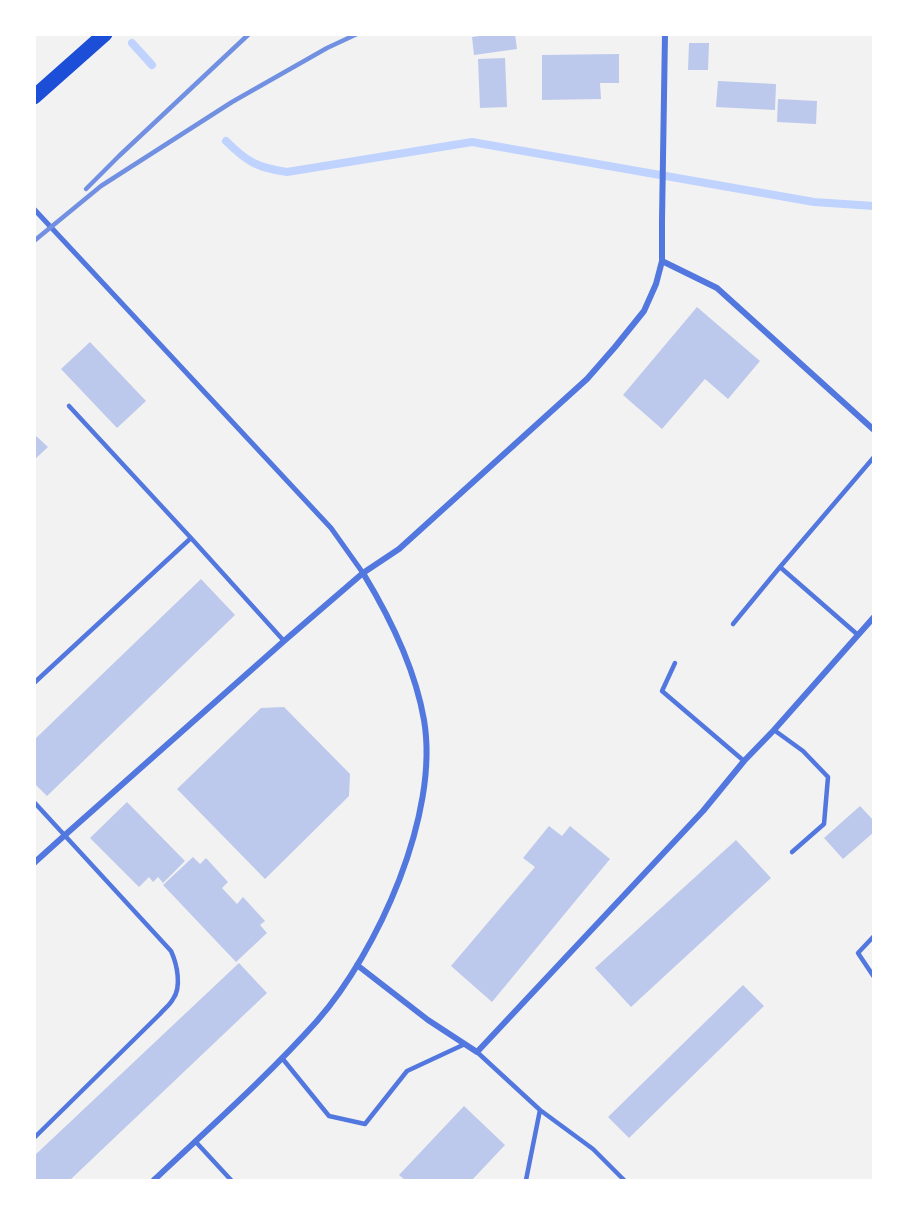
<!DOCTYPE html>
<style>
body{margin:0}
#map{position:relative;width:908px;height:1215px;overflow:hidden;background:#f2f2f2;font-family:"PT Sans",sans-serif}
canvas{display:block}
.frame{position:absolute;inset:0;border:36px solid #fff;pointer-events:none}
</style>
<div id="map">
<canvas width="908" height="1215"></canvas>
<div class="frame"></div>
</div>
<script>
const g = document.querySelector('canvas').getContext('2d');
g.lineJoin = 'round';
function stroke(path, color, width, dash) { g.strokeStyle = color; g.lineWidth = width; g.lineCap = dash ? 'butt' : 'round'; g.setLineDash(dash || []); g.stroke(path); }
function fillPath(path, color) { g.fillStyle = color; g.fill(path, 'evenodd'); }
stroke(new Path2D(`
 M 132,43 L 152,65
 M 226,141 C 247,162 258,168 287,172 L 472,142 L 814,202 L 874,206`), '#bfd3fe', 8);
fillPath(new Path2D(`
 M 495,34 L 515,34 L 517,49 L 474,55 L 472,37 Z
 M 689,43 L 709,43 L 708,70 L 688,70 Z
 M 619,54 L 619,83 L 600,83 L 601,99 L 542,100 L 542,55 Z
 M 505,58 L 507,107 L 480,108 L 478,59 Z
 M 718,81 L 776,84 L 775,110 L 716,107 Z
 M 778,99 L 817,101 L 816,124 L 777,122 Z
 M 697,307 L 760,361 L 728,399 L 705,379 L 662,429 L 623,395 Z
 M 90,342 L 146,401 L 117,428 L 61,369 Z
 M 34,434 L 48,447 L 34,460 Z
 M 201,579 L 235,615 L 47,796 L 34,783 L 34,740 Z
 M 284,707 L 350,774 L 349,796 L 265,879 L 177,789 L 261,708 Z
 M 127,802 L 185,861 L 163,883 L 158,877 L 153,882 L 149,877 L 139,887 L 90,838 Z
 M 860,806 L 874,821 L 874,832 L 843,859 L 824,838 Z
 M 549,826 L 562,836 L 570,826 L 610,859 L 492,1002 L 451,966 L 535,867 L 523,858 Z
 M 736,840 L 771,878 L 631,1007 L 595,968 Z
 M 193,857 L 200,864 L 206,858 L 228,882 L 222,888 L 237,904 L 243,897 L 265,921 L 260,925 L 267,933 L 236,962 L 163,885 Z
 M 239,963 L 267,993 L 70,1180 L 34,1180 L 34,1156 Z
 M 743,985 L 764,1006 L 629,1138 L 608,1117 Z
 M 464,1106 L 505,1145 L 472,1180 L 405,1180 L 399,1175 Z`), '#bdc9ec');
stroke(new Path2D(`
 M 69,406 L 191,538 L 284,641
 M 780,567 L 858,635
 M 733,624 L 780,567 L 874,457
 M 675,663 L 662,691 L 744,761
 M 34,683 L 191,538
 M 774,730 L 803,751 L 828,777 L 824,824 L 792,852
 M 34,802 L 171,951 C 177,964 182,987 173,999 C 170,1005 164,1009 160,1014 L 34,1138
 M 874,936 L 858,953 L 874,977
 M 477,1052 L 540,1110 L 526,1180
 M 282,1058 L 329,1116 L 365,1124 L 407,1071 L 465,1044
 M 540,1110 L 593,1149 L 624,1180
 M 195,1141 L 231,1180`), '#5277de', 4.5);
stroke(new Path2D(`
 M 34,209 L 331,528 L 363,573`), '#5277de', 5);
stroke(new Path2D(`
 M 662,261 L 717,288 L 874,430
 M 34,863 L 65,835 L 284,641 L 363,573 L 399,549 L 587,379 L 615,347 L 644,311 L 656,284 L 662,261 L 662,220 L 665,34
 M 357,965 L 428,1020 L 477,1052 L 703,811 L 744,761 L 774,730 L 874,617
 M 154,1180 C 209,1128 266,1078 317,1021 C 378,951 440,814 424,720 C 415,668 391,619 363,573`), '#5277de', 6);
stroke(new Path2D(`
 M 34,97 L 105,34`), '#1d4ed8', 15);
stroke(new Path2D(`
 M 86,189 L 119,156 L 249,34
 M 34,241 L 101,186 L 232,102 L 327,48 L 357,34`), '#7290e2', 4.5);
</script>
